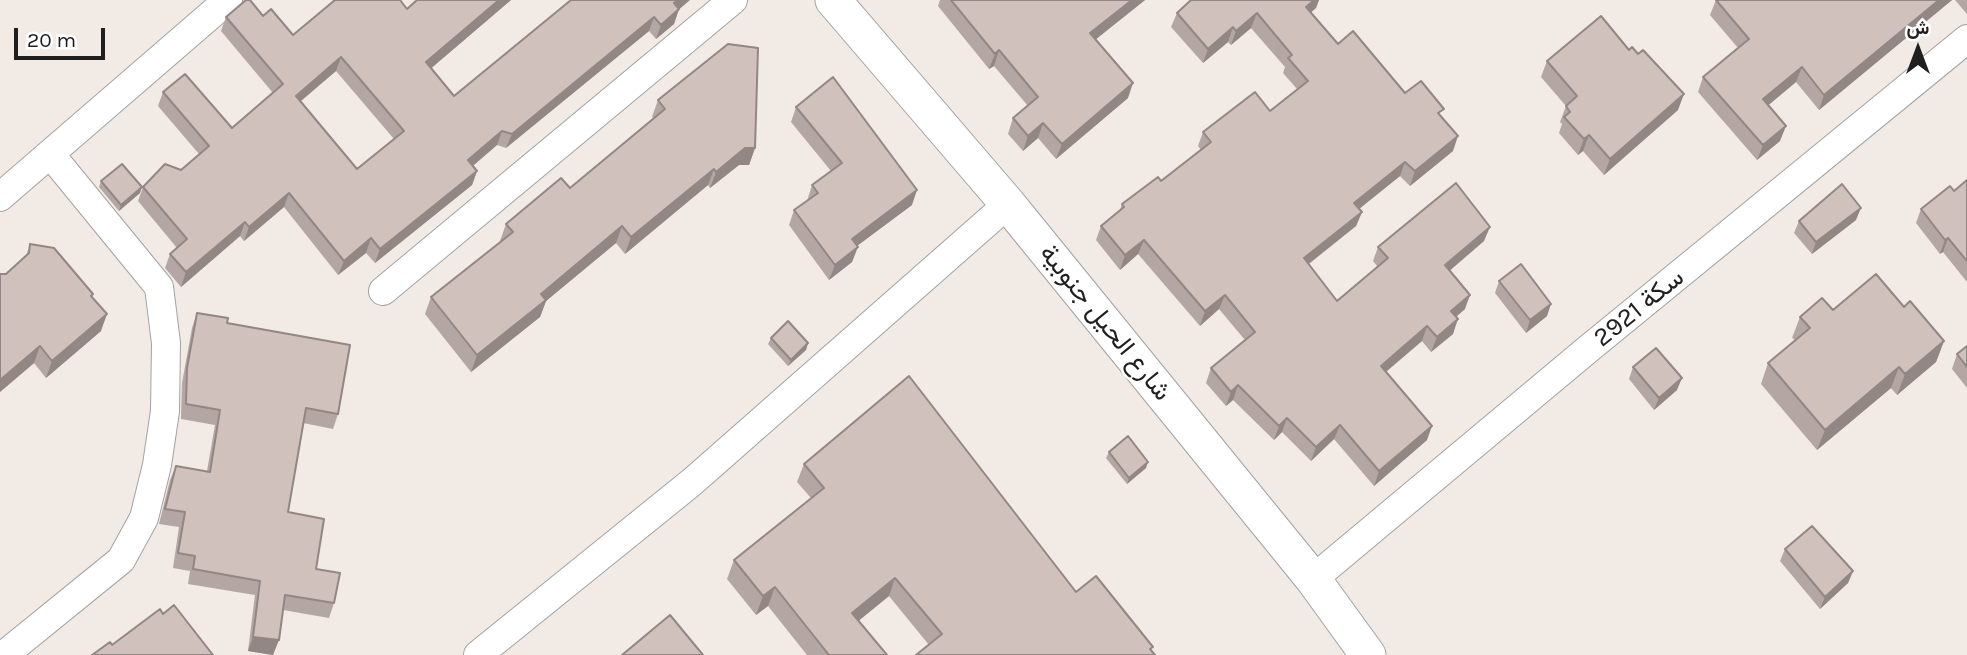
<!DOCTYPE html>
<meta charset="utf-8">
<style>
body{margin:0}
#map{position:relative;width:1967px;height:655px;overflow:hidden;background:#f1eae5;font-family:Karla,Vazirmatn,sans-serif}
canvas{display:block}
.north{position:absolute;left:1883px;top:14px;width:70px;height:70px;-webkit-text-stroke:5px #fff;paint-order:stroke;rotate:0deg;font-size:19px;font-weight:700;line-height:28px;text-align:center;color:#1f1f1f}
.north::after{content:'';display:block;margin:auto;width:24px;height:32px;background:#1f1f1f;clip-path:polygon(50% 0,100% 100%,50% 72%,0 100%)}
.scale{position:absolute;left:14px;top:28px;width:91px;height:32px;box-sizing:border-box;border:4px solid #1f1f1f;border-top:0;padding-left:9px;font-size:21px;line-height:24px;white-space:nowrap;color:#1f1f1f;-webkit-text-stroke:5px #fff;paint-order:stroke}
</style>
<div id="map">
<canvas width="1967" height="655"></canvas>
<div class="north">ش</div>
<div class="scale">20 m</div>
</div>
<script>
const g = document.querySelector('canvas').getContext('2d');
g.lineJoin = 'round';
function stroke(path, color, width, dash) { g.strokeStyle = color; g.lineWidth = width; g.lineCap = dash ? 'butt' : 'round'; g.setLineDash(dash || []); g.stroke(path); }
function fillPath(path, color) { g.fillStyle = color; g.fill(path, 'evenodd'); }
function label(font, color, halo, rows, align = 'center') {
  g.font = font + ' Karla,Vazirmatn,sans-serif'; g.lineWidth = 5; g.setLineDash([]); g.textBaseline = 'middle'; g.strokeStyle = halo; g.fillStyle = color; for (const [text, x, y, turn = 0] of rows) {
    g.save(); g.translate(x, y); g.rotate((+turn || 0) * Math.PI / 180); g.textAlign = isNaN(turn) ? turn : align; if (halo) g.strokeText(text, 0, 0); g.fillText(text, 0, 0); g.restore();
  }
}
const minor = new Path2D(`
 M 0,197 L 228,0
 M 383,291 L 733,0
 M 1313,579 L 1587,350 L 1967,39
 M 4,655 L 121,560 L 144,518 L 157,465 L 165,411 L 166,343 L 159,287 L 51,155
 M 478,655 L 692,482 L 1008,204`);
const tertiary = new Path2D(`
 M 833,0 L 1008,204 L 1313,579 L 1368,655`);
stroke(minor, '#a3a3a3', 30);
stroke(tertiary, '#a3a3a3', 37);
stroke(minor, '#fff', 28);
stroke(tertiary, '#fff', 35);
fillPath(new Path2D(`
 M 333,0 L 400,0 L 407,9 L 417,0 L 511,0 L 431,68 L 454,96 L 571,0 L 679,9 L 674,24 L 656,39 L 649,31 L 506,148 L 497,145 L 473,166 L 477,171 L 472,185 L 375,263 L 366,253 L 338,275 L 284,207 L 244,241 L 240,236 L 181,287 L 165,268 L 170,254 L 177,248 L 138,201 L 143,187 L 181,170 L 199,154 L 158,106 L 163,92 L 232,128 L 273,93 L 221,31 L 226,17 L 263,16 L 293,35 L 332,3 ZM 336,71 L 394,139 L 357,169 L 300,102 Z
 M 940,0 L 1145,0 L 1096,39 L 1128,98 L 1056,159 L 1038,138 L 1023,151 L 1008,134 L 1013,118 L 1028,106 L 994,66 L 989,69 L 938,6 Z
 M 1191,0 L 1319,0 L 1316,8 L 1311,12 L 1338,44 L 1405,93 L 1441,117 L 1453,151 L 1410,186 L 1400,176 L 1359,209 L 1362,212 L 1356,226 L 1309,264 L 1337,301 L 1378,267 L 1373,261 L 1378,247 L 1484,241 L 1450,270 L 1465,309 L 1456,317 L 1453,334 L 1431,352 L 1422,341 L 1386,372 L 1427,440 L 1374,486 L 1334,439 L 1311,461 L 1282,432 L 1274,440 L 1233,400 L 1226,406 L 1206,383 L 1211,368 L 1245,340 L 1219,309 L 1200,326 L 1138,254 L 1120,270 L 1096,240 L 1101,226 L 1120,210 L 1122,204 L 1161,181 L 1201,150 L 1198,146 L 1203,132 L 1270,111 L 1297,89 L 1283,73 L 1285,67 L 1251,28 L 1231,45 L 1228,42 L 1203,63 L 1171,27 L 1177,13 Z
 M 1716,0 L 1952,0 L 1819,110 L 1796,82 L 1768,105 L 1780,141 L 1757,160 L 1698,92 L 1703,77 L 1738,48 L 1710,15 Z
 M 1955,0 L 1967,0 L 1967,14 Z
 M 1547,61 L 1678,110 L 1604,175 L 1583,151 L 1578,155 L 1559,133 L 1562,124 L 1560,122 L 1566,106 L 1541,77 Z
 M 658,100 L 755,148 L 749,165 L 739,165 L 710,188 L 708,185 L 625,254 L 616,243 L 546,301 L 540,317 L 471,372 L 425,314 L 431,297 L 501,242 L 500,241 L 506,224 L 570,188 L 654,118 L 652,117 Z
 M 796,107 L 912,205 L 857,246 L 852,262 L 829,280 L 789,225 L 794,210 L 807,201 L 812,185 L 831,171 L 791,122 Z
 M 1967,180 L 1967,282 L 1943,252 L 1940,254 L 1916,223 L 1921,209 L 1954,191 Z
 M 101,181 L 140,193 L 119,211 L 99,187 Z
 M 1856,220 L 1812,254 L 1794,233 L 1799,221 Z
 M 30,244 L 92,297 L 101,331 L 46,378 L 34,363 L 0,392 L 0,274 L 6,274 L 26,256 Z
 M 1499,281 L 1547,316 L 1526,333 L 1495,293 Z
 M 1904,307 L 1944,341 L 1936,362 L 1897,395 L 1891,388 L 1817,450 L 1761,384 L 1768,363 L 1795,340 L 1792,338 L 1800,317 L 1833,310 Z
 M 197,313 L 227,323 L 338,414 L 333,429 L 303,423 L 288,512 L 334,603 L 329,618 L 283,610 L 273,655 L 248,651 L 255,595 L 188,584 L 190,571 L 173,568 L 179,527 L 159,524 L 170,480 L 176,466 L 207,471 L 215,425 L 181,419 L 182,383 L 192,328 Z
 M 771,338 L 808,343 L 806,350 L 788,366 L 768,344 Z
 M 1967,346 L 1967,388 L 1952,369 L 1957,354 Z
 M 1633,367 L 1677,390 L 1654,410 L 1629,379 Z
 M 1109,452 L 1146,468 L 1127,484 L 1106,458 Z
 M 804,464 L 1076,592 L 1153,647 L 929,645 L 889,596 L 858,621 L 887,655 L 807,655 L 768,606 L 756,615 L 727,579 L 734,560 L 811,498 L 797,482 Z
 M 1785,549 L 1853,571 L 1848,583 L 1820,609 L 1780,561 Z`), '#b4a6a3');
fillPath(new Path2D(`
 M 499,0 L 511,0 L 421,77 L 426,62 Z
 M 678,0 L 690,0 L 669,18 L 674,3 Z
 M 1132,0 L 1145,0 L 1085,48 L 1090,33 Z
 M 1314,0 L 1319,0 L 1316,8 L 1301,21 L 1306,7 Z
 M 1939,0 L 1952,0 L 1819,110 L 1824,95 Z
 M 679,9 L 674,24 L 656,39 L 661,25 Z
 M 1257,13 L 1251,28 L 1231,45 L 1236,31 Z
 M 654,17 L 649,31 L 506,148 L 512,134 Z
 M 1233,27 L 1228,42 L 1203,63 L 1208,49 Z
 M 999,50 L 994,66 L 989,69 L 995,54 Z
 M 341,57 L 336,71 L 290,110 L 296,96 Z
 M 1802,67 L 1796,82 L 1758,114 L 1763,99 Z
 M 1133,83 L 1128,98 L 1056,159 L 1062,144 Z
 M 1684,94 L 1678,110 L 1604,175 L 1610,159 Z
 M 1043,123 L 1038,138 L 1023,151 L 1028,136 Z
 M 1786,126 L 1780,141 L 1757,160 L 1763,145 Z
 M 502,131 L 497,145 L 463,174 L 468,160 Z
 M 1589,135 L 1583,151 L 1578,155 L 1584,139 Z
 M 1458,136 L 1453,151 L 1410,186 L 1415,171 Z
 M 745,148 L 755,148 L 749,165 L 739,165 L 710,188 L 716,172 Z
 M 1405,162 L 1400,176 L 1349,217 L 1354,203 Z
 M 714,169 L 708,185 L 625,254 L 631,237 Z
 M 477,171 L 472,185 L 375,263 L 380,249 Z
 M 142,187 L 140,193 L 119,211 L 121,205 Z
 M 917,190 L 912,205 L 846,254 L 852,239 Z
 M 289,193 L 284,207 L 244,241 L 249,227 Z
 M 1861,208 L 1856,220 L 1812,254 L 1816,242 Z
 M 1362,212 L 1356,226 L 1298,272 L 1304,258 Z
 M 245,222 L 240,236 L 181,287 L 186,272 Z
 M 622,226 L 616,243 L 546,301 L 540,317 L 471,372 L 477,355 L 541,294 Z
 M 1490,227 L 1484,241 L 1440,279 L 1445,265 Z
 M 371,238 L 366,253 L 338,275 L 344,261 Z
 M 1948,238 L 1943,252 L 1940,254 L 1945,240 Z
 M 1144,240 L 1138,254 L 1120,270 L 1125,255 Z
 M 858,247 L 852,262 L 829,280 L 835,265 Z
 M 1225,295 L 1219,309 L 1200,326 L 1205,311 Z
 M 1470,295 L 1465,309 L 1446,325 L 1451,311 Z
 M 1551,304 L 1547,316 L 1526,333 L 1530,320 Z
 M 107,314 L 101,331 L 46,378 L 52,361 Z
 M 1458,319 L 1453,334 L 1431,352 L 1437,337 Z
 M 1427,326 L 1422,341 L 1376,380 L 1381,366 Z
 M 1944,341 L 1936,362 L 1897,395 L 1905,374 Z
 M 808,343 L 806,350 L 788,366 L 791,360 Z
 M 40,346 L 34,363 L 0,392 L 0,380 Z
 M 1899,367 L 1891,388 L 1817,450 L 1825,430 Z
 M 1682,378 L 1677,390 L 1654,410 L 1659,398 Z
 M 1238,385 L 1233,400 L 1226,406 L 1231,392 Z
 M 1287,418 L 1282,432 L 1274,440 L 1279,426 Z
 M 1340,425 L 1334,439 L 1311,461 L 1316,447 Z
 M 1432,426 L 1427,440 L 1374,486 L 1379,471 Z
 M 1148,462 L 1146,468 L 1127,484 L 1129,478 Z
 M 1853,571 L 1848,583 L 1820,609 L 1825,597 Z
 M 895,578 L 889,596 L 845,632 L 852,613 Z
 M 775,587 L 768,606 L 756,615 L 763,596 Z
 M 253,637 L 279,640 L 273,655 L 248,651 Z`), '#928784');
const building = new Path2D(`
 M 246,0 L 250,0 L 263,16 L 271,9 L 293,35 L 335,0 L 400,0 L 407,9 L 417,0 L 499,0 L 426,62 L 454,96 L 571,0 L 678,0 L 674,3 L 679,9 L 661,25 L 654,17 L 512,134 L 502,131 L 468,160 L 477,171 L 380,249 L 371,238 L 344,261 L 289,193 L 249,227 L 245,222 L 186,272 L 170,254 L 187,239 L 143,187 L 165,164 L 181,170 L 209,146 L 163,92 L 185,74 L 232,128 L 283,84 L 226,17 ZM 341,57 L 404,131 L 357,169 L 296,96 Z
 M 951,0 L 1132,0 L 1090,33 L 1133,83 L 1062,144 L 1043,123 L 1028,136 L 1013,118 L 1038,97 L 999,50 L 995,54 Z
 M 1191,0 L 1314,0 L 1306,7 L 1338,44 L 1353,31 L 1405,93 L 1421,81 L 1444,109 L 1438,113 L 1458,136 L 1415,171 L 1405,162 L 1354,203 L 1362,212 L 1304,258 L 1337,301 L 1388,258 L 1378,247 L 1456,183 L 1490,227 L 1445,265 L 1470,295 L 1451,311 L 1458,319 L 1437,337 L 1427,326 L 1381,366 L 1432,426 L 1379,471 L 1340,425 L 1316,447 L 1287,418 L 1279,426 L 1238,385 L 1231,392 L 1211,368 L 1255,332 L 1225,295 L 1205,311 L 1144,240 L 1125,255 L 1101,226 L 1124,207 L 1122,204 L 1158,177 L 1161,181 L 1211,142 L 1203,132 L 1255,92 L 1270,111 L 1308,81 L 1288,58 L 1292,55 L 1257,13 L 1236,31 L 1233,27 L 1208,49 L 1177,13 Z
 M 1716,0 L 1939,0 L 1824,95 L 1802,67 L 1763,99 L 1786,126 L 1763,145 L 1703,77 L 1749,39 Z
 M 1601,16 L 1629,50 L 1632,47 L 1638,54 L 1643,50 L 1684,94 L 1610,159 L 1589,135 L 1584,139 L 1564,117 L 1570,112 L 1566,106 L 1577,96 L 1547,61 Z
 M 728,44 L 758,48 L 755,148 L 745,148 L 716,172 L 714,169 L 631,237 L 622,226 L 541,294 L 546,300 L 477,355 L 431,297 L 513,232 L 506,224 L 561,178 L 570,188 L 665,109 L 658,100 Z
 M 833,77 L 917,190 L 852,239 L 858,247 L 835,265 L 794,210 L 818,193 L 812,185 L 842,163 L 796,107 Z
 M 122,164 L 142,187 L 121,205 L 101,181 Z
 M 1967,180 L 1967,261 L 1948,238 L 1945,240 L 1921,209 L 1950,186 L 1954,191 Z
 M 1842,184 L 1861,208 L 1816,242 L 1799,221 Z
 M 30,244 L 54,248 L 93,294 L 91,296 L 107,314 L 52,361 L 40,346 L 0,380 L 0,274 L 6,274 L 29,253 Z
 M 1521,264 L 1551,304 L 1530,320 L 1499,281 Z
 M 1876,274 L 1904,307 L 1910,301 L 1944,341 L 1905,374 L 1899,367 L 1825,430 L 1768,363 L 1810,328 L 1800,317 L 1822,298 L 1833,310 Z
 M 197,313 L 228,318 L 227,323 L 350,345 L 338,414 L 306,408 L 288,512 L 324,519 L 316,569 L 340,573 L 334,603 L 285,595 L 279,640 L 253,637 L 260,581 L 193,569 L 195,556 L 178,553 L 185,512 L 165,509 L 176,466 L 210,472 L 220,410 L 186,404 L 187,368 Z
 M 788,321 L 808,343 L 791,360 L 771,338 Z
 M 1967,346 L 1967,367 L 1957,354 Z
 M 1656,348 L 1682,378 L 1659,398 L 1633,367 Z
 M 909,376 L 1076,592 L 1096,576 L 1153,647 L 1150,649 L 1155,655 L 916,655 L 942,634 L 895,578 L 852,613 L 887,655 L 829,655 L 775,587 L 763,596 L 734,560 L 824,488 L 804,464 Z
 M 1128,436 L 1148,462 L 1129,478 L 1109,452 Z
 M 1812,526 L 1853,571 L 1825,597 L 1785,549 Z
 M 174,605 L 213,655 L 92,655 L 110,642 L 112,645 L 160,609 L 163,614 Z
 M 670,615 L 703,655 L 622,655 Z`);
fillPath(building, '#d1c1bd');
stroke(building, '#928784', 2);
label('26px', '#1f1f1f', '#fff', [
 ["سكة 2921",1639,308,-39],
 ["شارع الحيل جنوبية",1105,323,51]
]);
</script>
